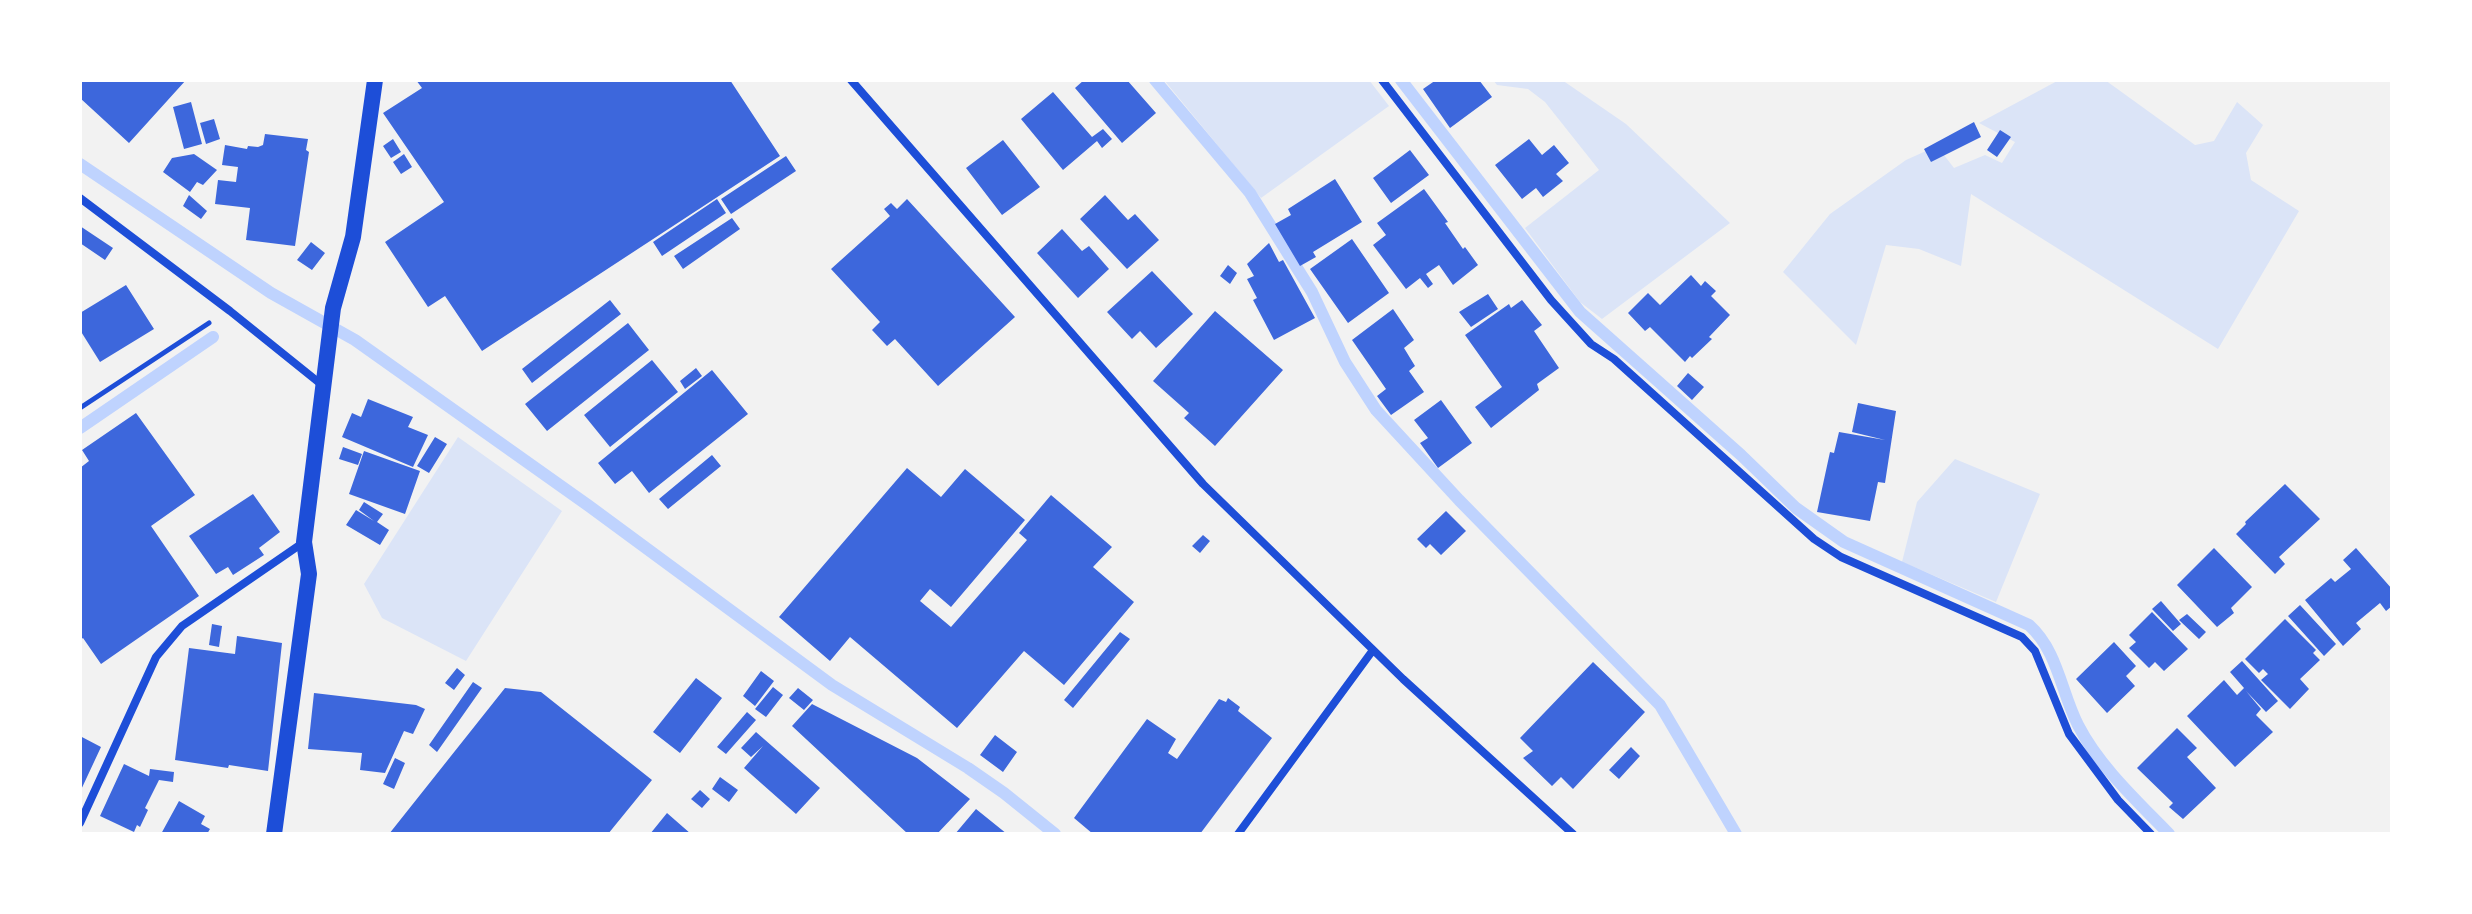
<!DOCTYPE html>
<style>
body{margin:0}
#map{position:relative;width:2472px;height:914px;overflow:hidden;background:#f2f2f2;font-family:"Sofia Sans Condensed",sans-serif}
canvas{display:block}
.frame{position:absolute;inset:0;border:82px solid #fff;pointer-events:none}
</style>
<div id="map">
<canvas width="2472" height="914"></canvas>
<div class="frame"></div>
</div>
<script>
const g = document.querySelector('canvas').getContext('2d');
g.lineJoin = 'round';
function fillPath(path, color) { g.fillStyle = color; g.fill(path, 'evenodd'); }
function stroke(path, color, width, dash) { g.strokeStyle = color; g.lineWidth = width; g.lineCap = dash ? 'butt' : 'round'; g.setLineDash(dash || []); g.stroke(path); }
fillPath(new Path2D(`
 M 1164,80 L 1369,80 L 1389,106 L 1261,198 Z
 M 1493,80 L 1562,80 L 1626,124 L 1730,223 L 1602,319 L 1580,302 L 1525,228 L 1599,170 L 1545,102 L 1528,89 L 1497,85 Z
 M 2059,80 L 2105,80 L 2195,145 L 2214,141 L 2237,102 L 2263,125 L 2246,153 L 2251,180 L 2299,211 L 2218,349 L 1971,194 L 1961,266 L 1919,249 L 1886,245 L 1856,345 L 1783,272 L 1830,214 L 1906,160 L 1937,146 L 1954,168 L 1985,155 L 2002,163 L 2015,142 L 1979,123 Z
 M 458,437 L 562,511 L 466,661 L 382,618 L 364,584 Z
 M 1955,459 L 2040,494 L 1996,602 L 1902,562 L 1917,502 Z`), '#dbe4f7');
stroke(new Path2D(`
 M 1155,80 L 1250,193 L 1312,292 L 1345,362 L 1376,410 L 1459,500 L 1660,705 L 1736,834
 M 1401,80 L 1580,312 L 1741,455 L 1796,508 L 1844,542 L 2029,625 C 2058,651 2061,692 2078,725 C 2099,766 2137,801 2169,834
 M 80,164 L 271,293 L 355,340 L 589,506 L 832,685 L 968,768 L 1004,793 L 1055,834
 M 80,428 L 213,337`), '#bfd3fe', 12);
fillPath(new Path2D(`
 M 80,80 L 186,80 L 129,143 L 80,98 Z
 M 416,80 L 730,80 L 780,156 L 482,351 L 445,296 L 428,307 L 385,242 L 444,202 L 383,113 L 422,88 Z
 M 1084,80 L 1127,80 L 1156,113 L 1122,143 L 1075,88 Z
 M 1436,80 L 1479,80 L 1492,97 L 1450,128 L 1423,89 Z
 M 1053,92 L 1092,137 L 1103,129 L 1112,139 L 1102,148 L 1097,141 L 1063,170 L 1021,119 Z
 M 191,102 L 202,144 L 184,149 L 173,107 Z
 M 214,119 L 220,139 L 206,144 L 200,123 Z
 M 1974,122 L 1981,137 L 1931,162 L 1924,149 Z
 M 2000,130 L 2011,137 L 1997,157 L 1987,150 Z
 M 265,134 L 308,139 L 306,150 L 309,152 L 295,246 L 246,240 L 250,208 L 215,204 L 218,180 L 236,182 L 238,167 L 222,165 L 225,145 L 247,149 L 248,146 L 258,147 L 263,145 Z
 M 393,139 L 401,152 L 391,158 L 383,146 Z
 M 1529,139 L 1542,155 L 1554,145 L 1569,163 L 1556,174 L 1563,181 L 1543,197 L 1536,188 L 1522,199 L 1495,165 Z
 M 1003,140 L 1040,187 L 1002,215 L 966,168 Z
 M 1410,150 L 1429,175 L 1391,203 L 1373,178 Z
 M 194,154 L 217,170 L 203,185 L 197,182 L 190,192 L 163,172 L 172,158 Z
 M 404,154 L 412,167 L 401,174 L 393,162 Z
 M 786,156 L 796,171 L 731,214 L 721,199 Z
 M 1335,179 L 1362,222 L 1313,252 L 1316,257 L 1300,266 L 1275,224 L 1291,215 L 1288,209 Z
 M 1424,189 L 1448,222 L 1445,223 L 1463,249 L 1465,247 L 1478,265 L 1453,285 L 1439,265 L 1426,274 L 1433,284 L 1428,288 L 1420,278 L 1406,289 L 1373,245 L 1386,235 L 1377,223 Z
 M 189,195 L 207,211 L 201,219 L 183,206 Z
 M 1105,195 L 1128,220 L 1135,214 L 1159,240 L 1127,269 L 1080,219 Z
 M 717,199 L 726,213 L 662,256 L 653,242 Z
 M 907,199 L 1015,317 L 938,386 L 895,339 L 887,346 L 872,330 L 880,322 L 831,269 L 890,216 L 884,209 L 891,203 L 897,209 Z
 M 732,218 L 740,229 L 683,269 L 674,256 Z
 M 80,226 L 113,248 L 105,260 L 80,243 Z
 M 1062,229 L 1082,251 L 1089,246 L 1109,269 L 1078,298 L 1037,253 Z
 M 1352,239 L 1389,293 L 1348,323 L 1310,269 Z
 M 311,242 L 325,253 L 312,270 L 297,260 Z
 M 1269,243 L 1279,262 L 1283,260 L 1315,318 L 1274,340 L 1253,300 L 1257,298 L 1247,279 L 1254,276 L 1247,264 Z
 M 1228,265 L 1237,273 L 1230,284 L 1220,276 Z
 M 1152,271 L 1193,314 L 1156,348 L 1140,331 L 1132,339 L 1107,312 Z
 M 1691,275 L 1701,286 L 1705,281 L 1716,291 L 1711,296 L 1730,315 L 1709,337 L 1712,339 L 1692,358 L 1690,356 L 1685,362 L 1650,327 L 1645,331 L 1628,313 L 1648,293 L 1660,305 Z
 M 126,285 L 154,329 L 100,362 L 80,330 L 80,313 Z
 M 1488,294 L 1498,309 L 1471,327 L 1459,312 Z
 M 610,300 L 621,314 L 532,383 L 522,369 Z
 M 1522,300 L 1542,325 L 1534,331 L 1559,368 L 1537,384 L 1539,390 L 1491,428 L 1475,407 L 1502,387 L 1465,335 L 1509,304 L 1511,308 Z
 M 1393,309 L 1414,340 L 1404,348 L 1415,366 L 1409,371 L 1424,392 L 1391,415 L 1377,396 L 1386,389 L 1352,340 Z
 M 1215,311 L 1283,370 L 1215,446 L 1184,418 L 1189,413 L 1153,381 Z
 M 628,323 L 649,350 L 547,431 L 525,404 Z
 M 652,360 L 678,392 L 610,447 L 584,415 Z
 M 696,368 L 702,376 L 685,389 L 680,381 Z
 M 712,370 L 748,414 L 649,493 L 632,471 L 615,484 L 598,463 Z
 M 1688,373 L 1704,387 L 1692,400 L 1677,386 Z
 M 368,399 L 413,417 L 408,427 L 428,435 L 413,467 L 342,437 L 352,413 L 361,417 Z
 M 1441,400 L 1472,443 L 1438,468 L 1420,443 L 1428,438 L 1414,420 Z
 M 1858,403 L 1896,411 L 1885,483 L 1878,482 L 1870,521 L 1817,512 L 1830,452 L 1834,453 L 1839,432 L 1885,440 L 1852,432 Z
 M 136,413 L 195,495 L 151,526 L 199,596 L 101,664 L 83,638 L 80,640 L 80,468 L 89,461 L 82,450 Z
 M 435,437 L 447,444 L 429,473 L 417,466 Z
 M 343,447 L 362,454 L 358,465 L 339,459 Z
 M 364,451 L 420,471 L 405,514 L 349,494 Z
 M 712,455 L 721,466 L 668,509 L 659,499 Z
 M 907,468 L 941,497 L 965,469 L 1025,520 L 951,607 L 930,589 L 920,601 L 951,627 L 1027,540 L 1019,533 L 1051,495 L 1112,547 L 1093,567 L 1134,602 L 1064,685 L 1024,651 L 957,728 L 850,637 L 830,661 L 779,617 Z
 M 2285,484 L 2320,519 L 2279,557 L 2285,564 L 2275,574 L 2236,534 L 2246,524 L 2245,522 Z
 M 253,494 L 280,532 L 259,548 L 264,555 L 233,575 L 228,567 L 216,574 L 189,536 Z
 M 364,502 L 383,514 L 377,522 L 389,530 L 380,545 L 346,525 L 356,510 L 374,521 L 359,510 Z
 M 1446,511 L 1466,531 L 1441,555 L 1430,544 L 1426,548 L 1417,539 Z
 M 1203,535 L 1210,541 L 1200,553 L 1192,546 Z
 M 2214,548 L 2252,587 L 2231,608 L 2234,613 L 2217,627 L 2177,585 Z
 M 2356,548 L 2392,589 L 2392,606 L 2386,611 L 2380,603 L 2356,623 L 2361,629 L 2343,646 L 2305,600 L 2331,578 L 2335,582 L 2351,569 L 2343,560 Z
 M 2161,601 L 2181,624 L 2173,631 L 2152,609 Z
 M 2300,605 L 2336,644 L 2324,656 L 2288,616 Z
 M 2152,612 L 2188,649 L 2164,671 L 2155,662 L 2149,668 L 2129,648 L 2136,642 L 2129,635 Z
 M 2187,614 L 2206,632 L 2199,639 L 2179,620 Z
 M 2285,619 L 2316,650 L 2313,653 L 2320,660 L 2300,679 L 2309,689 L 2290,709 L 2261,680 L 2268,674 L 2263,669 L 2259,673 L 2245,659 Z
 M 212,624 L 222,626 L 219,647 L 209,645 Z
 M 1120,632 L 1130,639 L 1073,708 L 1064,700 Z
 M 237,636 L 282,643 L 268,771 L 229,765 L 228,768 L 175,760 L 189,648 L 235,654 Z
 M 2114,642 L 2136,666 L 2126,676 L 2135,686 L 2107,713 L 2076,679 Z
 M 2242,661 L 2278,701 L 2266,712 L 2246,691 L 2261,709 L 2256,715 L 2273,732 L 2235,767 L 2187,716 L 2224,680 L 2237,695 L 2244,688 L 2230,672 Z
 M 1593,662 L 1645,712 L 1573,789 L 1561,777 L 1552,786 L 1523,758 L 1533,751 L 1520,738 Z
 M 457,668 L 465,675 L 454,690 L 445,683 Z
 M 761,671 L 774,681 L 755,706 L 743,696 Z
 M 696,678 L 722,698 L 680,753 L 653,732 Z
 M 473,682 L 482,688 L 437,752 L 429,745 Z
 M 773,687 L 783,695 L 766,717 L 755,709 Z
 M 505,688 L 541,692 L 652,780 L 608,834 L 389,834 Z
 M 798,688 L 813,700 L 804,710 L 789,698 Z
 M 314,693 L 416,705 L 425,709 L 413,734 L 404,731 L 385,773 L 360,770 L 362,753 L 308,749 Z
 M 1228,698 L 1240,707 L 1238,711 L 1272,738 L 1200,834 L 1093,834 L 1074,818 L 1147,719 L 1176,739 L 1168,753 L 1177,759 L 1219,699 L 1226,702 Z
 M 812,704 L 917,758 L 970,799 L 937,834 L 908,834 L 792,726 Z
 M 747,712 L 756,720 L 726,754 L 717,747 Z
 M 2177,728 L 2197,748 L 2187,757 L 2216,788 L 2183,819 L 2169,807 L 2173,803 L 2137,768 Z
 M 756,732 L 820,788 L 796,814 L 744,768 L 763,746 L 751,757 L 741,748 Z
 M 995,735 L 1017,752 L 1003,772 L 980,755 Z
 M 80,736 L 101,747 L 80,792 Z
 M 1631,747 L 1640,756 L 1619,779 L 1609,770 Z
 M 395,758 L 405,763 L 394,789 L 383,784 Z
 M 124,764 L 149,776 L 150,769 L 174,772 L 173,782 L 159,780 L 145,808 L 148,810 L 140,827 L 137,825 L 134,832 L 100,816 Z
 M 720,777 L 738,790 L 729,802 L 712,789 Z
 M 700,790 L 710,799 L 702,808 L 691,799 Z
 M 179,801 L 205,816 L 201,824 L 210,829 L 207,834 L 161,834 Z
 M 976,809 L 1007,834 L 955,834 Z
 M 667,813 L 691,834 L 650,834 Z`), '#3d67dc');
stroke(new Path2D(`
 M 80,408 L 209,323`), '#1d4ed8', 5);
stroke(new Path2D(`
 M 851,80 L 1203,484 L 1403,679 L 1573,834
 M 1382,80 L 1551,300 L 1591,344 L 1614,359 L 1814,539 L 1841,557 L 2022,637 L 2035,651 L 2069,734 L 2118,800 L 2151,834
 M 80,198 L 230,311 L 322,385
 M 80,823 L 156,657 L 182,626 L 304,542
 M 1238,834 L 1373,650`), '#1d4ed8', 8);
stroke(new Path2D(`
 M 274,834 L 309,574 L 304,542 L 333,308 L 353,237 L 375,80`), '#1d4ed8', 16);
</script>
